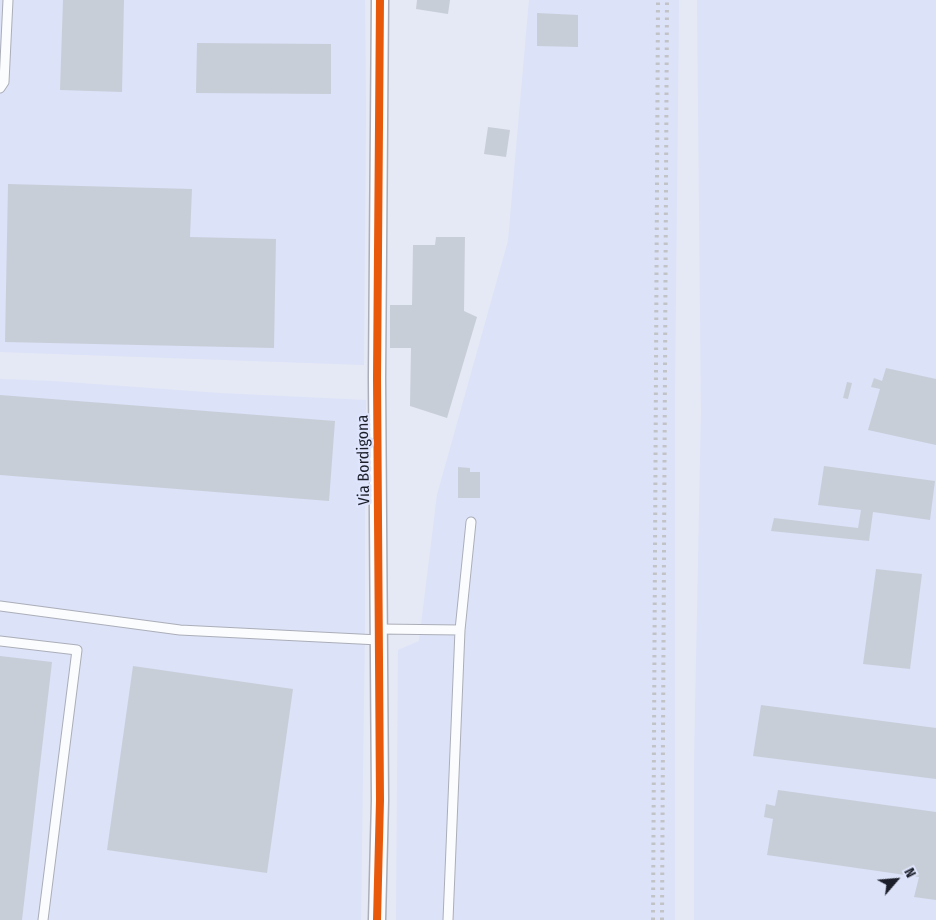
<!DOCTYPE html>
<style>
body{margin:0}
#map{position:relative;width:936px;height:920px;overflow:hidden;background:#e5e8f5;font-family:"Fira Sans Condensed",sans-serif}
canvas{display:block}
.north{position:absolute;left:871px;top:855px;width:50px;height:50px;-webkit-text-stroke:4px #dee5fc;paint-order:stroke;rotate:63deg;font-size:14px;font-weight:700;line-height:20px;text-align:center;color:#1c1f2a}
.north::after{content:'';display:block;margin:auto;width:18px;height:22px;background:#1c1f2a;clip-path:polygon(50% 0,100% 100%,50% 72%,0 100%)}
</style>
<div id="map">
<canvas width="936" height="920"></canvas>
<div class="north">N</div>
</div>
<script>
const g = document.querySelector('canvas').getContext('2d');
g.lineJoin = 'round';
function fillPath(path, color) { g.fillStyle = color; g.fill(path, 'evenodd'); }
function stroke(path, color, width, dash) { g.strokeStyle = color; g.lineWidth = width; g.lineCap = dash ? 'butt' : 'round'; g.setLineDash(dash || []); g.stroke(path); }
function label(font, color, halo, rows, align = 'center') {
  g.font = font + ' "Fira Sans Condensed",sans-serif'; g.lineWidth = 5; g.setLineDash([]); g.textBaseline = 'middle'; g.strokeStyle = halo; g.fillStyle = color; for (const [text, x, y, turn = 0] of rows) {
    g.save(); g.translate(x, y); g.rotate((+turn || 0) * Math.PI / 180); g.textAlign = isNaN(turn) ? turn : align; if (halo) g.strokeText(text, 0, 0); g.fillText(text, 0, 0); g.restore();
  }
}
fillPath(new Path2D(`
 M 0,0 L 365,0 L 366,110 L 364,365 L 0,352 Z
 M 529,0 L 679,0 L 675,390 L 675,920 L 396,920 L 398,650 L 419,641 L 437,495 L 508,241 Z
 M 697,0 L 936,0 L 936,920 L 694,920 L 694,764 L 701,412 Z
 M 0,379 L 52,381 L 219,393 L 366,400 L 365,475 L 365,625 L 361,920 L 0,920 Z`), '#dce2f8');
fillPath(new Path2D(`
 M 63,0 L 124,0 L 122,92 L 60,90 Z
 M 417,0 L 450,0 L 448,14 L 416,9 Z
 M 537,13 L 578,15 L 578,47 L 537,46 Z
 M 197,43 L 331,44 L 331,94 L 196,93 Z
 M 488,127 L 510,130 L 506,157 L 484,154 Z
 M 8,184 L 192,189 L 190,237 L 276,239 L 274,348 L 5,342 Z
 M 436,237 L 465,237 L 464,311 L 477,317 L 447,418 L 410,406 L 411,348 L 390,348 L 390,305 L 412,305 L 413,245 L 435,245 Z
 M 886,368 L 936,379 L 936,445 L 868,430 L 880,389 L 871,387 L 874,378 L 882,381 Z
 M 847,382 L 852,383 L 848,399 L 843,398 Z
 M 0,395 L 335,421 L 329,501 L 0,475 Z
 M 824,466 L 935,481 L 930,520 L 873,512 L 869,541 L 771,531 L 774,518 L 858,528 L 861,510 L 818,505 Z
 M 458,467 L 470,468 L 470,472 L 480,472 L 480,498 L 458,498 Z
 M 876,569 L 922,574 L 910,669 L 863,664 Z
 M 0,656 L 52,662 L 22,920 L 0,920 Z
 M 133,666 L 293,689 L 267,873 L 107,850 Z
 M 761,705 L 936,728 L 936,779 L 753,756 Z
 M 778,790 L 936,812 L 936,900 L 914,897 L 919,877 L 767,855 L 773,819 L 764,817 L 766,804 L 775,806 Z`), '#c8ced8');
const lane = new Path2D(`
 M 0,88 L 4,82 L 8,0
 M 0,606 L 180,630 L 379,640
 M 379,629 L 460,630
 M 0,641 L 77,650 L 43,920
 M 448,920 L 460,630 L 471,522`);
const street = new Path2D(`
 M 377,920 L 380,800 L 377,378 L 380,0`);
stroke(lane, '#abaeb8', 11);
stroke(street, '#abaeb8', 19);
stroke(lane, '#fbfcfe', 9);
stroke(street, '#fbfcfe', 16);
stroke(new Path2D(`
 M 653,920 L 658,0
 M 662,920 L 667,0`), '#c2c3c6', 4, [2.5, 5]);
stroke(new Path2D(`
 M 377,920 L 380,800 L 377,378 L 380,0`), '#e8590c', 8);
label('16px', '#1c1f2a', '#dee5fc', [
 ["Via Bordigona",364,460,-91]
]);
</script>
